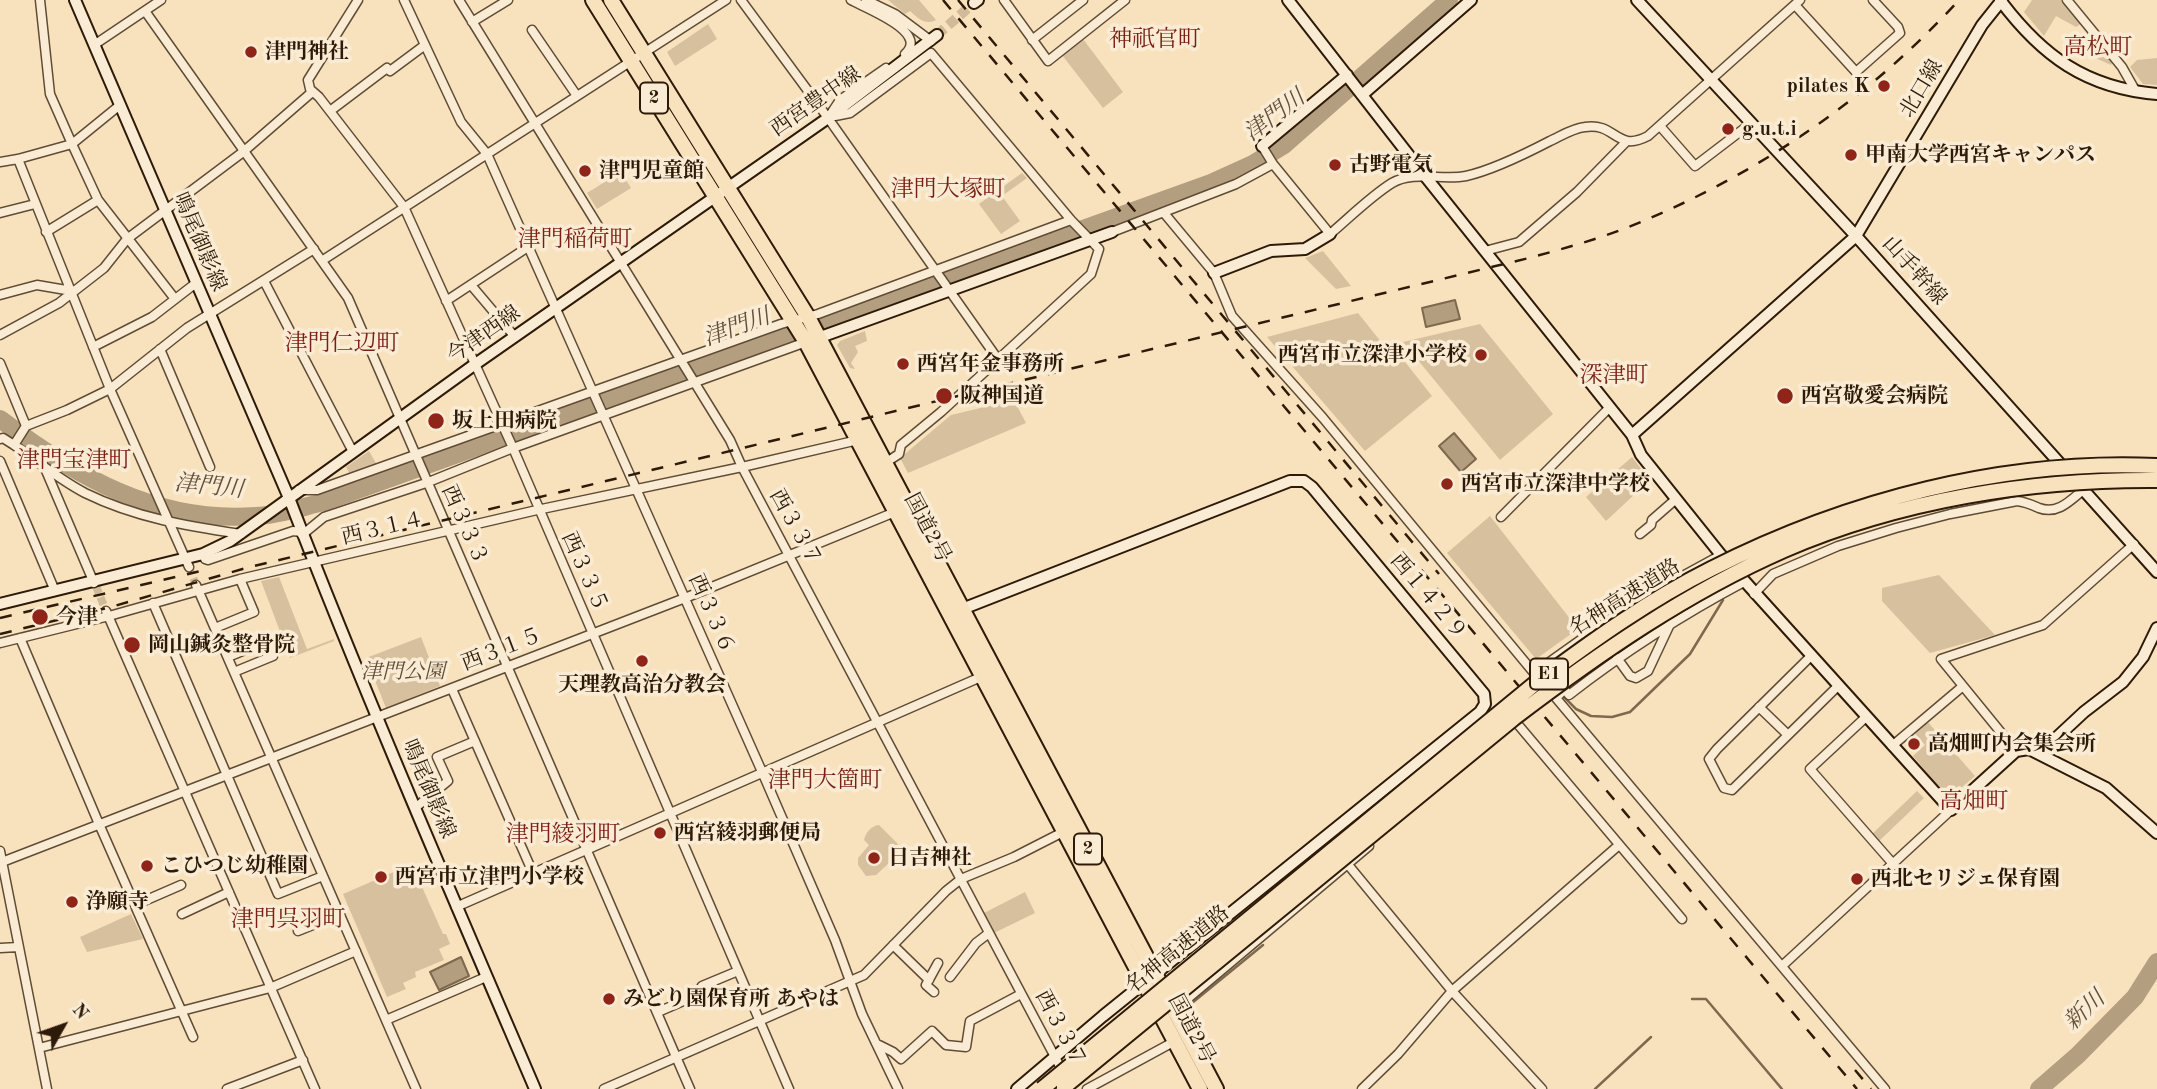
<!DOCTYPE html>
<meta charset="utf-8">
<style>
body{margin:0}
#map{position:relative;width:2157px;height:1089px;overflow:hidden;background:#f8e2bd;font-family:"Old Standard TT",serif}
canvas{display:block}
.north{position:absolute;left:28px;top:991px;width:70px;height:70px;-webkit-text-stroke:5px #faecd4;paint-order:stroke;rotate:50deg;font-size:19px;font-weight:700;line-height:28px;text-align:center;color:#2e1a08}
.north::after{content:'';display:block;margin:auto;width:24px;height:32px;background:#2e1a08;clip-path:polygon(50% 0,100% 100%,50% 72%,0 100%)}
</style>
<div id="map">
<canvas width="2157" height="1089"></canvas>
<div class="north">N</div>
</div>
<script>
const g = document.querySelector('canvas').getContext('2d');
g.lineJoin = 'round';
function fillPath(path, color) { g.fillStyle = color; g.fill(path, 'evenodd'); }
function stroke(path, color, width, dash) { g.strokeStyle = color; g.lineWidth = width; g.lineCap = dash ? 'butt' : 'round'; g.setLineDash(dash || []); g.stroke(path); }
function label(font, color, halo, rows, align = 'center') {
  g.font = font + ' "Old Standard TT","Noto Serif JP",serif'; g.lineWidth = 7; g.setLineDash([]); g.textBaseline = 'middle'; g.strokeStyle = halo; g.fillStyle = color; for (const [text, x, y, turn = 0] of rows) {
    g.save(); g.translate(x, y); g.rotate((+turn || 0) * Math.PI / 180); g.textAlign = isNaN(turn) ? turn : align; if (halo) g.strokeText(text, 0, 0); g.fillText(text, 0, 0); g.restore();
  }
}
fillPath(new Path2D(`
 M 888,0 L 919,0 L 936,20 C 925,26 918,18 910,11 L 905,14 Z
 M 2032,0 L 2062,0 L 2082,23 L 2076,27 L 2056,16 L 2044,36 L 2024,12 Z
 M 708,24 L 717,39 L 675,66 L 667,52 Z
 M 1083,39 L 1123,92 L 1103,108 L 1062,55 Z
 M 2074,39 L 2086,48 L 2089,44 L 2102,51 L 2112,63 L 2111,65 L 2069,46 Z
 M 2157,58 L 2157,85 L 2143,84 L 2130,67 L 2137,60 Z
 M 621,172 L 631,188 L 597,209 L 587,193 Z
 M 1022,173 L 1027,178 L 1002,196 L 1020,221 L 1001,234 L 979,204 Z
 M 1323,251 L 1351,286 L 1336,289 L 1305,258 Z
 M 1358,313 L 1386,348 L 1394,348 L 1432,396 L 1365,451 L 1267,337 Z
 M 1480,324 L 1553,414 L 1500,460 L 1403,342 Z
 M 865,331 L 867,341 L 855,346 L 858,352 L 851,363 L 855,369 L 850,368 L 837,345 L 840,341 Z
 M 1014,400 L 1026,423 L 908,473 L 900,458 L 951,415 Z
 M 369,451 L 377,465 L 351,476 L 346,467 Z
 M 1632,457 L 1650,480 L 1606,521 L 1586,497 Z
 M 1490,516 L 1578,629 L 1536,659 L 1447,553 Z
 M 1939,575 L 1995,635 L 1930,653 L 1882,601 L 1882,588 Z
 M 279,577 L 307,649 L 334,639 L 334,641 L 290,658 L 261,581 Z
 M 421,637 L 440,686 L 386,708 L 366,658 Z
 M 1927,721 L 1975,776 L 1955,793 C 1938,792 1924,768 1913,756 L 1925,745 L 1914,732 Z
 M 1917,791 L 1924,798 L 1878,842 L 1872,834 Z
 M 879,825 L 897,843 L 901,852 L 876,875 L 866,876 L 858,865 L 858,858 L 869,845 L 864,840 C 866,832 871,826 879,825 Z
 M 414,869 L 443,934 L 446,934 L 450,944 L 439,949 L 444,960 L 415,972 L 416,977 L 403,983 L 406,989 L 387,997 L 343,894 L 396,871 Z
 M 1025,892 L 1035,913 L 994,933 L 984,913 Z
 M 131,914 L 143,939 L 87,952 L 80,937 Z`), '#d6c09e');
const water = new Path2D(`
 M 1455,300 L 1460,319 L 1426,327 L 1422,308 Z
 M 1454,433 L 1476,459 L 1461,472 L 1439,446 Z
 M 461,957 L 469,976 L 439,990 L 430,972 Z`);
fillPath(water, '#b39e7f');
stroke(water, '#7e694f', 2);
stroke(new Path2D(`
 M 1564,697 L 1576,709 L 1591,716 L 1612,717 L 1630,712 L 1690,654 L 1723,600
 M 1692,999 L 1706,999 L 1782,1089
 M 1190,1012 L 1192,1003 L 1263,945
 M 1595,1089 L 1651,1037`), '#7e694f', 2.5);
stroke(new Path2D(`
 M 0,419 C 75,476 157,524 256,516 C 279,515 302,507 324,502 L 1211,183 L 1253,164 L 1284,145 L 1449,0
 M 2039,1089 L 2078,1055 L 2135,997 L 2157,962`), '#b39e7f', 18);
stroke(new Path2D(`
 M 189,567 L 196,585
 M 96,586 L 106,611`), '#d0ba99', 8, [8, 4]);
stroke(new Path2D(`
 M 937,35 L 974,3`), '#d0ba99', 10, [10, 5]);
const street = new Path2D(`
 M 40,0 L 50,94 L 72,144 L 98,200 L 175,299
 M 404,0 L 461,122 L 487,154 L 763,774 L 835,940 L 862,1014 L 898,1089
 M 459,0 L 730,440 L 742,467 L 1064,1074
 M 741,0 L 828,118 L 997,358
 M 851,0 C 865,8 930,32 905,54
 M 866,0 L 895,14 L 931,41
 M 1004,0 L 1048,61 L 1125,0
 M 2067,0 L 2122,67 L 2135,90
 M 1795,5 L 1856,72 L 1900,33 L 1898,27 L 1873,0
 M 145,11 L 348,298 L 690,1089
 M 472,22 L 508,0
 M 532,30 L 577,96
 M 1032,40 L 1083,0
 M 94,45 L 161,0
 M 311,90 L 319,97 L 404,207 L 513,448 L 789,1089
 M 330,111 L 387,68 L 390,71 L 425,45
 M 832,112 L 840,100 L 886,68
 M 830,117 L 850,113 L 931,53 L 1071,220 L 1099,249 L 1091,274 L 941,412 L 901,445 L 899,454 L 885,463
 M 1660,126 L 1695,166 L 1750,124
 M 1262,146 L 1273,164 L 1330,234 C 1349,218 1371,196 1392,183 C 1414,170 1442,181 1466,176 C 1493,170 1525,154 1550,141 C 1561,136 1573,128 1585,127 C 1616,122 1616,153 1648,136 L 1800,0
 M 18,159 L 110,389 L 189,567
 M 0,162 L 18,159 L 72,144 L 120,105
 M 0,213 L 35,204
 M 1164,213 L 1214,273 L 1232,316 L 1323,418 L 1534,673 L 1610,619 L 1657,590 L 1721,555
 M 46,232 L 98,200
 M 1112,232 L 1236,184 L 1273,164
 M 1485,251 L 1519,242 L 1577,192 L 1626,142
 M 323,260 L 726,0
 M 264,281 L 353,452
 M 471,285 L 515,337
 M 0,295 L 37,285 L 72,291
 M 446,301 L 528,247
 M 0,335 L 59,303 L 104,268 L 127,239 L 243,152 L 311,93 L 308,80 L 358,0
 M 93,347 L 152,317 L 196,283
 M 160,349 L 210,467
 M 0,363 L 26,426 L 67,410 L 110,389 L 187,328 L 314,249
 M 0,439 L 3,438 L 14,445 C 37,461 60,480 85,493 C 136,518 187,526 241,534
 M 14,445 L 26,426
 M 0,461 L 55,591
 M 44,466 L 94,583
 M 299,490 L 317,490 L 781,324 L 818,314 L 1071,220
 M 1501,517 L 1610,407
 M 1640,534 L 1651,525 L 1652,520 L 1676,499
 M 302,535 L 324,517 L 426,483 L 513,448 L 806,342
 M 203,554 L 205,559 L 208,560 L 293,531 L 301,532
 M 196,585 L 416,1089
 M 1754,594 L 1773,574 L 1838,546 L 1896,528 L 1950,514 L 2017,501 C 2026,502 2030,504 2039,508 C 2057,515 2070,501 2083,490
 M 153,603 L 278,894 L 323,876
 M 106,611 L 315,1089
 M 215,628 L 254,612 L 240,579
 M 20,638 L 99,824 L 193,1037
 M 0,643 L 109,616 L 240,579 L 537,510 L 742,467 L 858,440
 M 1811,656 L 1717,749 L 1709,759 L 1724,788 L 1732,790 L 1838,686
 M 228,657 L 267,641 L 273,656 L 234,672
 M 1617,658 L 1630,676 L 1636,678 L 1648,671 L 1671,622
 M 1563,688 L 1569,695 C 1627,650 1680,616 1744,582
 M 452,689 L 533,873
 M 1565,689 L 1556,698 L 1885,1089
 M 1759,707 L 1788,735
 M 1866,717 L 1810,769 L 1894,865
 M 1512,724 L 1515,721 L 1682,919
 M 1892,746 L 1963,686
 M 2016,751 L 1941,659 L 2043,625 L 2134,544
 M 415,808 L 448,781 L 437,757 L 475,741
 M 0,851 L 47,1089
 M 1345,861 L 1452,991 L 1542,1089
 M 2,862 L 685,598 L 895,512
 M 135,905 L 181,885
 M 456,907 L 983,676
 M 182,914 L 229,892
 M 298,931 L 340,914
 M 893,945 L 929,980
 M 0,948 L 19,947
 M 1782,966 L 1951,810
 M 950,977 L 976,943 L 989,933
 M 934,992 L 926,985 L 938,963
 M 1173,1011 L 1369,846
 M 658,1012 L 697,995 L 702,986 L 738,971
 M 386,1020 L 486,977
 M 879,1045 L 893,1052 L 901,1059 L 932,1031 L 946,1045 L 966,1047 L 970,1021 L 1021,994
 M 39,1048 L 270,988 L 356,951
 M 227,1089 L 303,1060
 M 604,1089 L 864,975 L 946,891 L 961,879 L 1014,857 L 1063,832
 M 1087,1089 L 1177,1040
 M 1362,1089 L 1398,1054 L 1452,991 L 1619,845`);
const secondary = new Path2D(`
 M 75,0 L 289,498 C 366,697 451,893 535,1089
 M 1288,0 L 1425,176 L 1632,435 L 1641,455 L 1721,555 L 1951,810 L 2016,751 L 2029,749 L 2106,788 L 2157,833
 M 1637,0 L 1856,236 L 2157,572
 M 2000,0 C 2042,56 2086,88 2157,94
 M 974,3 L 978,0
 M 1362,95 L 1471,0
 M 1262,146 L 1347,75
 M 1214,273 L 1271,251 L 1305,249 L 1330,234
 M 815,339 L 1112,232
 M 1632,435 L 1856,236 L 1982,25 L 2002,0
 M 0,604 L 203,554 L 230,541 L 474,365 L 828,118 L 937,35
 M 957,611 L 1290,481 L 1304,481 L 1312,487 L 1484,694 L 1485,704 L 1480,712 L 1103,1016 L 1017,1089
 M 2040,753 L 2084,712 L 2123,682 L 2143,657 L 2157,628`);
const highway = new Path2D(`
 M 593,0 L 806,342 L 1200,1089
 M 611,0 L 808,317 L 1216,1089`);
stroke(street, '#604c35', 11);
stroke(secondary, '#2e1a08', 14);
stroke(highway, '#2e1a08', 18);
stroke(street, '#faecd4', 8);
stroke(secondary, '#faecd4', 10);
stroke(highway, '#f8e2bd', 14);
stroke(new Path2D(`
 M 943,0 L 1857,1089
 M 958,0 L 1439,574
 M 0,618 L 201,571
 M 0,634 L 111,607 L 246,568 L 1529,258 C 1562,249 1595,240 1626,228 C 1752,178 1867,101 1959,0
 M 1855,1070 L 1871,1089`), '#2e1a08', 2.5, [12, 12]);
const highwayBridge = new Path2D(`
 M 1064,1087 L 1514,718 C 1598,654 1686,593 1784,550 C 1900,500 2031,479 2157,480
 M 1042,1089 L 1537,682 C 1592,641 1649,600 1711,569 C 1847,500 2004,459 2157,466`);
stroke(highwayBridge, '#2e1a08', 18, []);
stroke(highwayBridge, '#f8e2bd', 14);
for (const [x, y, r, color] of [
 [251,52,7,"#8f2418"],
 [1884,86,7,"#8f2418"],
 [1728,129,7,"#8f2418"],
 [1851,155,7,"#8f2418"],
 [1335,165,7,"#8f2418"],
 [585,171,7,"#8f2418"],
 [1481,355,7,"#8f2418"],
 [903,364,7,"#8f2418"],
 [944,396,9,"#8f2418"],
 [1785,396,9,"#8f2418"],
 [436,421,9,"#8f2418"],
 [1447,484,7,"#8f2418"],
 [40,617,9,"#8f2418"],
 [132,645,9,"#8f2418"],
 [642,661,7,"#8f2418"],
 [1914,744,7,"#8f2418"],
 [660,833,7,"#8f2418"],
 [874,858,7,"#8f2418"],
 [147,866,7,"#8f2418"],
 [381,877,7,"#8f2418"],
 [1857,879,7,"#8f2418"],
 [72,902,7,"#8f2418"],
 [609,999,7,"#8f2418"]
]) { const dot = new Path2D(); dot.arc(x, y, r, 0, 2 * Math.PI); g.fillStyle = color; g.fill(dot); stroke(dot, '#faecd4', 2.5); }
for (const [x, y, w] of [
 [654,98,28],
 [1549,674,38],
 [1088,849,28]
]) { const box = new Path2D(); box.roundRect(x - w / 2, y - 15.5, w, 31, 5); g.fillStyle = '#faecd4'; g.fill(box); stroke(box, '#2e1a08', 2); }
label('bold 19px', '#2e1a08', null, [
 ["2",654,98],
 ["E1",1549,674],
 ["2",1088,849]
]);
label('bold 21px', '#2e1a08', '#faecd4', [
 ["津門神社",265,52],
 ["pilates K",1870,86,"right"],
 ["g.u.t.i",1742,129],
 ["甲南大学西宮キャンパス",1865,155],
 ["古野電気",1349,165],
 ["津門児童館",599,171],
 ["西宮市立深津小学校",1467,355,"right"],
 ["西宮年金事務所",917,364],
 ["阪神国道",960,396],
 ["西宮敬愛会病院",1801,396],
 ["坂上田病院",452,421],
 ["西宮市立深津中学校",1461,484],
 ["今津",56,617],
 ["岡山鍼灸整骨院",148,645],
 ["天理教高治分教会",642,685,"center"],
 ["高畑町内会集会所",1928,744],
 ["西宮綾羽郵便局",674,833],
 ["日吉神社",888,858],
 ["こひつじ幼稚園",161,866],
 ["西宮市立津門小学校",395,877],
 ["西北セリジェ保育園",1871,879],
 ["浄願寺",86,902],
 ["みどり園保育所 あやは",623,999]
], 'left');
label('21px', '#2e1a08', '#faecd4', [
 ["北口線",1922,89,-59],
 ["西宮豊中線",816,102,-35],
 ["鳴尾御影線",199,242,67],
 ["山手幹線",1914,271,48],
 ["今津西線",484,335,-35],
 ["西３３３",464,525,66],
 ["西３３７",795,528,61],
 ["国道2号",927,528,62],
 ["西３１４",383,529,-13],
 ["西３３５",584,572,66],
 ["西１４２９",1428,597,50],
 ["名神高速道路",1625,598,-32],
 ["西３３６",711,614,66],
 ["西３１５",502,650,-21],
 ["鳴尾御影線",428,789,67],
 ["名神高速道路",1178,950,-39],
 ["西３３７",1060,1029,62],
 ["国道2号",1191,1029,62]
]);
label('italic 21px', '#604c35', '#faecd4', [
 ["津門公園",403,672]
]);
label('23px', '#7a1f14', '#faecd4', [
 ["神祇官町",1155,40],
 ["高松町",2098,48],
 ["津門大塚町",948,190],
 ["津門稲荷町",575,240],
 ["津門仁辺町",342,344],
 ["深津町",1614,376],
 ["津門宝津町",74,461],
 ["津門大箇町",825,781],
 ["高畑町",1974,802],
 ["津門綾羽町",563,835],
 ["津門呉羽町",288,920]
]);
label('italic 23px', '#634f38', '#faecd4', [
 ["津門川",1275,116,-37],
 ["津門川",737,328,-20],
 ["津門川",209,487,6],
 ["新川",2085,1011,-43]
]);
</script>
